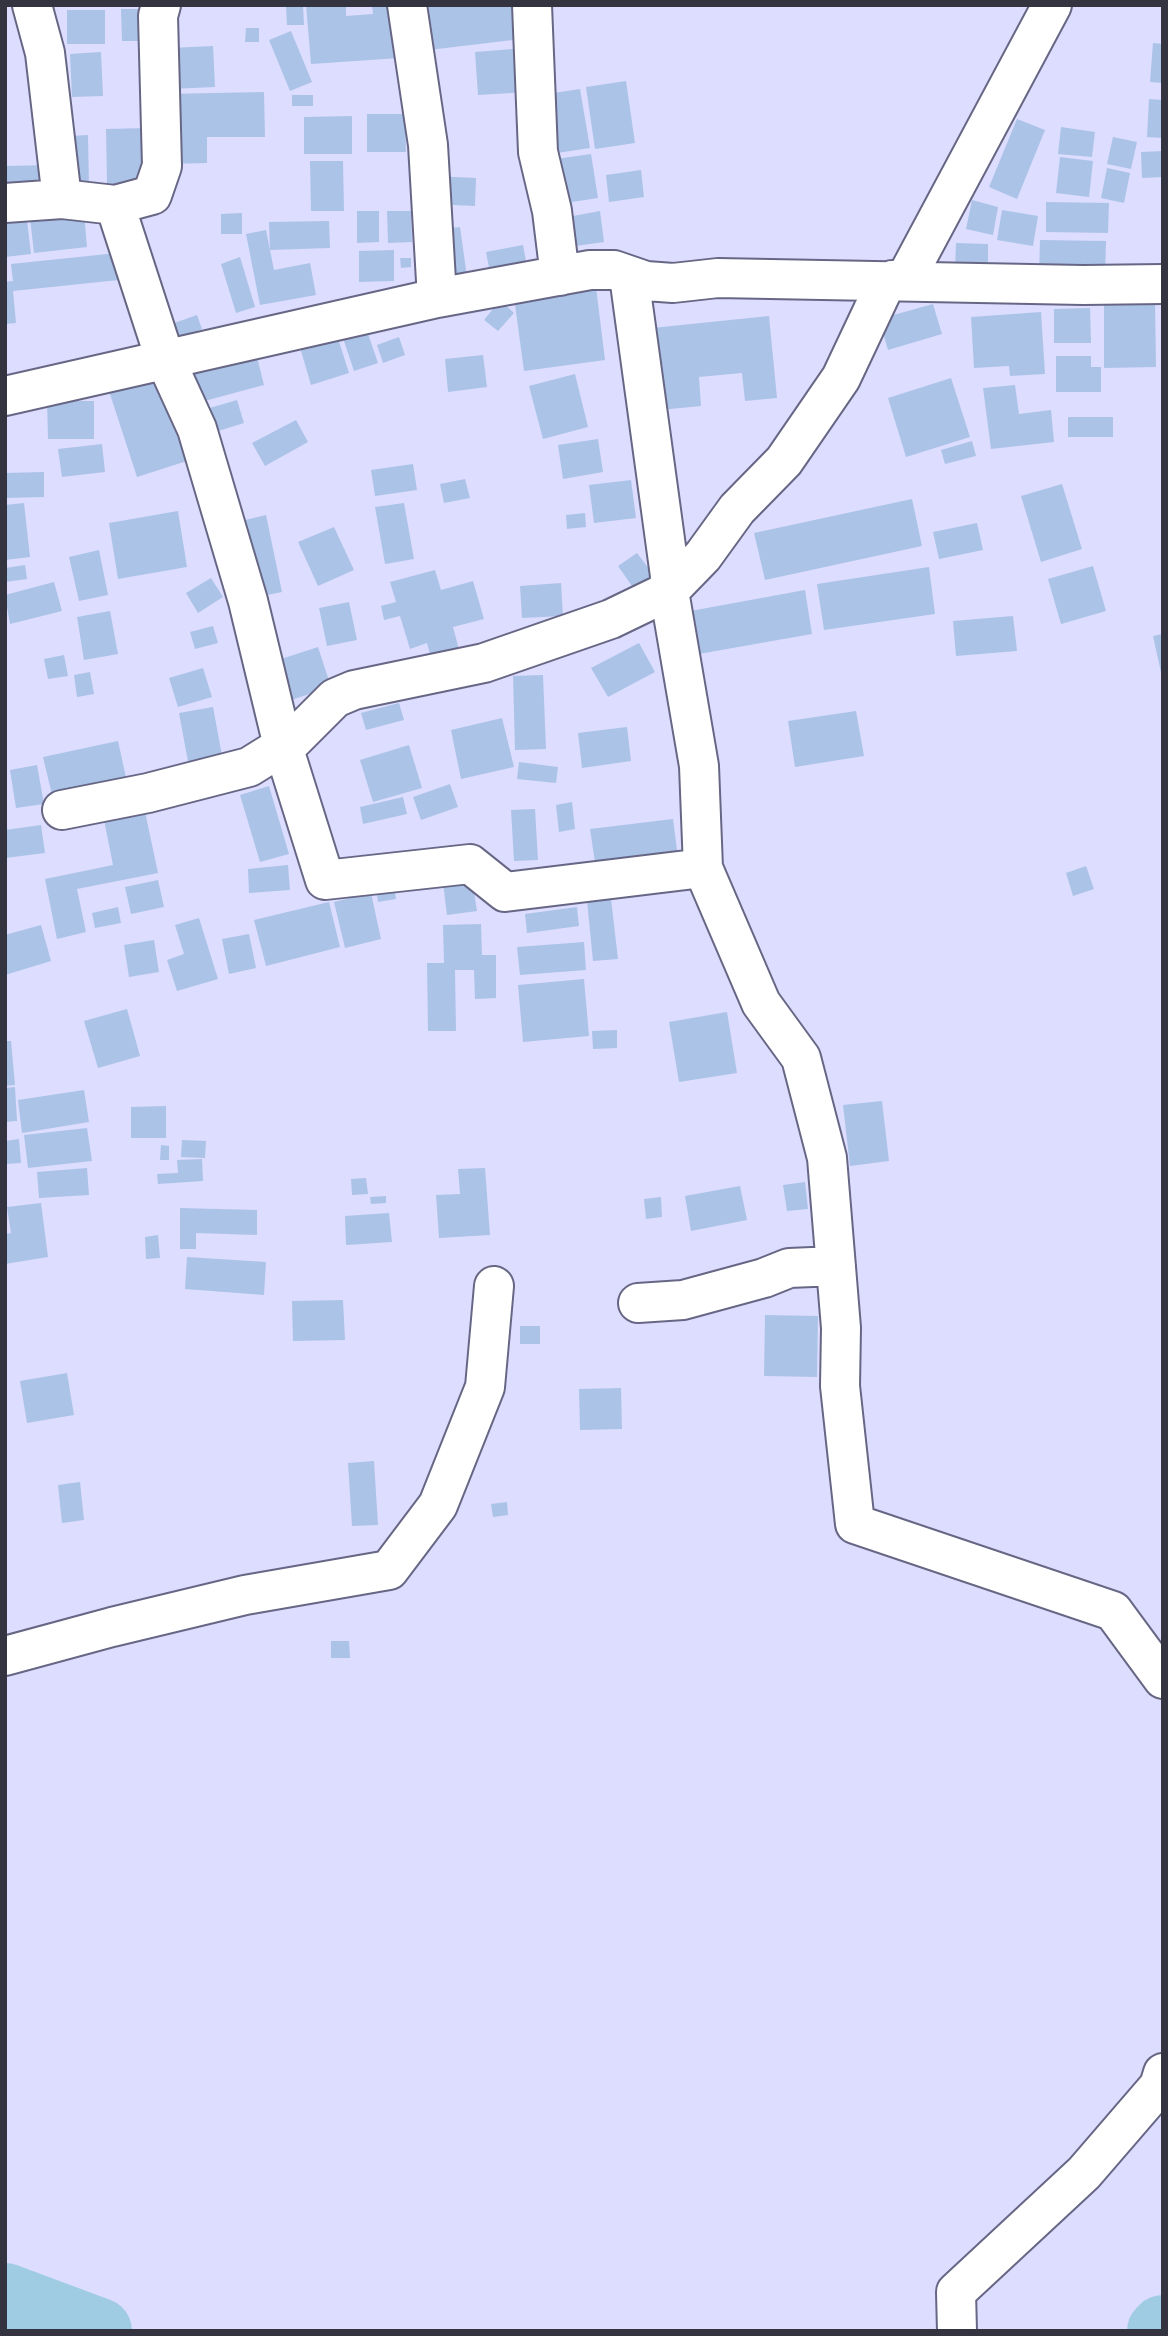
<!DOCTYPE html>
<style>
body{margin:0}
#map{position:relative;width:1168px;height:2336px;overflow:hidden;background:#dcddff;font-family:Helvetica,sans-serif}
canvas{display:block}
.frame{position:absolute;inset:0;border:7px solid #343441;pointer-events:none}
</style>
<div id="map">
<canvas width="1168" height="2336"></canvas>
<div class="frame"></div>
</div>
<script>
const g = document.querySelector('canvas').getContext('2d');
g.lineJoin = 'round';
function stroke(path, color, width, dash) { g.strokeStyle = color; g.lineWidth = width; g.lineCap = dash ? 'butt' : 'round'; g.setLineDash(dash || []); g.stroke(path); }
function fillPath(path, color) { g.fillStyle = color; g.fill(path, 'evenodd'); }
stroke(new Path2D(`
 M 5,2296 L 99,2331
 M 1160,2331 L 1163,2328`), '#9fcbe3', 66);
fillPath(new Path2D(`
 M 286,5 L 303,5 L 304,25 L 287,25 Z
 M 306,5 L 346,5 L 346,16 L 373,14 L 372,5 L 395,5 L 399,58 L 311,64 Z
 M 424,5 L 517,5 L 521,39 L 429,50 Z
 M 121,9 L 148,9 L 149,41 L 122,41 Z
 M 67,10 L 105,10 L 105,44 L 67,44 Z
 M 246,28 L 259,28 L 259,42 L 245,42 Z
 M 291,31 L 312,82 L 290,91 L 269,40 Z
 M 1153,43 L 1163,44 L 1163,83 L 1150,82 Z
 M 213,46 L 215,87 L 170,89 L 169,48 Z
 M 525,48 L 528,92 L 478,95 L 475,52 Z
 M 101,52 L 103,96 L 72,97 L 70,54 Z
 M 626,81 L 635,143 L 595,149 L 586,87 Z
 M 580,89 L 590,148 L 550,154 L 540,95 Z
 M 264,92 L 265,137 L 207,137 L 207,163 L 167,164 L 166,94 Z
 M 292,95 L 313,95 L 313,106 L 292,106 Z
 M 1149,99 L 1163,100 L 1163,138 L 1147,137 Z
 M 367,114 L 405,114 L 406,152 L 367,152 Z
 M 352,116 L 352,154 L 304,154 L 304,117 Z
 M 1017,119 L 1045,130 L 1017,199 L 989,187 Z
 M 1061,127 L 1095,132 L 1092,157 L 1058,154 Z
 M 147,128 L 148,184 L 107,184 L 106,129 Z
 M 88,135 L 89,187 L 72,187 L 71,136 Z
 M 1113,137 L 1137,142 L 1131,169 L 1107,164 Z
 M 1163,151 L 1163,177 L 1142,178 L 1141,152 Z
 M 591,154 L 598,198 L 572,202 L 573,216 L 600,211 L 604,242 L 561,248 L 549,160 Z
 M 1060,157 L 1093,161 L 1089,197 L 1056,193 Z
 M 310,161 L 343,161 L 344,211 L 311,211 Z
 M 53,165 L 53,189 L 5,189 L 5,166 Z
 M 1107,168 L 1130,173 L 1124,203 L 1101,198 Z
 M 641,170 L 644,197 L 609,202 L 606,175 Z
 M 433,176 L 476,178 L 475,206 L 432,204 Z
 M 972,200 L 998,207 L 993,235 L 966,229 Z
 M 1046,202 L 1109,203 L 1108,233 L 1046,232 Z
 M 1002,210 L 1038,216 L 1033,246 L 997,240 Z
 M 357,211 L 379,211 L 379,242 L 357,243 Z
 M 387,211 L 411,211 L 412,242 L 388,243 Z
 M 84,213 L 87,247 L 34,253 L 30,218 Z
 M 242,213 L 242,234 L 221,234 L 221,214 Z
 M 27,220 L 31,254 L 5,257 L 5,222 Z
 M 329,221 L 330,248 L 270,250 L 269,222 Z
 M 460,227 L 467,277 L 442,281 L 435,230 Z
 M 266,230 L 274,270 L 310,263 L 316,295 L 260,305 L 246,234 Z
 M 1040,240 L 1106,241 L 1105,277 L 1039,277 Z
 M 956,243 L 988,244 L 988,271 L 955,270 Z
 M 523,245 L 528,272 L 491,278 L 486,252 Z
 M 394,250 L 394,281 L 359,282 L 359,251 Z
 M 117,253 L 119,280 L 13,291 L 16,323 L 5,324 L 5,282 L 13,281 L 11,264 Z
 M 240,257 L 255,307 L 236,313 L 221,264 Z
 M 400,258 L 411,258 L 411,267 L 401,268 Z
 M 596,287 L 605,360 L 524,371 L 514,297 Z
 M 500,300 L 514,313 L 498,331 L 484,320 Z
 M 1155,303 L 1156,367 L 1104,368 L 1104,304 Z
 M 933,304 L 942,334 L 888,350 L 879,319 Z
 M 1090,308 L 1091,343 L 1054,343 L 1054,309 Z
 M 1041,312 L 1045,374 L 1010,376 L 1009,366 L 974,368 L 971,317 Z
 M 197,315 L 202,329 L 168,342 L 163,327 Z
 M 769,316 L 777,398 L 745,401 L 742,373 L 699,377 L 701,406 L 660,410 L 652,328 Z
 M 366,328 L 378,363 L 354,371 L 342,335 Z
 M 336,332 L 349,373 L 311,385 L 299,344 Z
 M 399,337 L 405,355 L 383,363 L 377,345 Z
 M 254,345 L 264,385 L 193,404 L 183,364 Z
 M 483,355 L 487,387 L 448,392 L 445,359 Z
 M 1056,356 L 1091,356 L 1091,367 L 1101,367 L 1101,392 L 1056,392 Z
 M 162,374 L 190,460 L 137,477 L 109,391 Z
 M 575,374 L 588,427 L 543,439 L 529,386 Z
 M 951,378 L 970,437 L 906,457 L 888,398 Z
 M 1015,385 L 1019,414 L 1051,410 L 1054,442 L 991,449 L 983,388 Z
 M 237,400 L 244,423 L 202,436 L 196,412 Z
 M 47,401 L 94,401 L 94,439 L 48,439 Z
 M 1068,417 L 1113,417 L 1113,437 L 1068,437 Z
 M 296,420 L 308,442 L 265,466 L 252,443 Z
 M 598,439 L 603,472 L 563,479 L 558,445 Z
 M 972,441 L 976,456 L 945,464 L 941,450 Z
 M 102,444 L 105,472 L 62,477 L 58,449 Z
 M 413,464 L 417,490 L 375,496 L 371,470 Z
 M 44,472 L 44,497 L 5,498 L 5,473 Z
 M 465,479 L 470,498 L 444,503 L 440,484 Z
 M 631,480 L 636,518 L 594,523 L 589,485 Z
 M 1062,484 L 1082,549 L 1041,562 L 1021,496 Z
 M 912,499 L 922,546 L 765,580 L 754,533 Z
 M 24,503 L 30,557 L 5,560 L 5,505 Z
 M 404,503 L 414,559 L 385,564 L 375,507 Z
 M 178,511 L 187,567 L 118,579 L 109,523 Z
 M 585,513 L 586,527 L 567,529 L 566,515 Z
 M 266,515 L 282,592 L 252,598 L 237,522 Z
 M 977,523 L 983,550 L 939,559 L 933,532 Z
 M 334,527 L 354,570 L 318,586 L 298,542 Z
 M 99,550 L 108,595 L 79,601 L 69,557 Z
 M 637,553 L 653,574 L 634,589 L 618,566 Z
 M 25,565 L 27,579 L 5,582 L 5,568 Z
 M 1093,566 L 1106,611 L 1061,624 L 1048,579 Z
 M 929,567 L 935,614 L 824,630 L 817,584 Z
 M 435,570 L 441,590 L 473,581 L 484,619 L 453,627 L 461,657 L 433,665 L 427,643 L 410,649 L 400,616 L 384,620 L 381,606 L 396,602 L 390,582 Z
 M 211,578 L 223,597 L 198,613 L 186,593 Z
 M 54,582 L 62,611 L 10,624 L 5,595 Z
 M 561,583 L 563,616 L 522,618 L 520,586 Z
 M 805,590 L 812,634 L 693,655 L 685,612 Z
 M 349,602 L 357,640 L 327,646 L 319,608 Z
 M 110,611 L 118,654 L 84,660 L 77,617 Z
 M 1013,616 L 1017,651 L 956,656 L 953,621 Z
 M 213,626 L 218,643 L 195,649 L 190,632 Z
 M 1163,634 L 1163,677 L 1162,677 L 1153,636 Z
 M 639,643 L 655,672 L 608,697 L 591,668 Z
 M 318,647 L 331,687 L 285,702 L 272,662 Z
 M 64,655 L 68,676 L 48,679 L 44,659 Z
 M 203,668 L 212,697 L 178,707 L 169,678 Z
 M 90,672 L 94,694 L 77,697 L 74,675 Z
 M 543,675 L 546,749 L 515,750 L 513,676 Z
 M 399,703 L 404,720 L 366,730 L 361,713 Z
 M 213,707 L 223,761 L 189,767 L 179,713 Z
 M 856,711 L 864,756 L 795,767 L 788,721 Z
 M 502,718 L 514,767 L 461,779 L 451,730 Z
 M 627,727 L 631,761 L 582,768 L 578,733 Z
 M 118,741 L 127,782 L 53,799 L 43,757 Z
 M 409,745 L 422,788 L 373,802 L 360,760 Z
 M 519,762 L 558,767 L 556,783 L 517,779 Z
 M 37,765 L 44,804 L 16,808 L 10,770 Z
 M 450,784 L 458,807 L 421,820 L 413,797 Z
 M 269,786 L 289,854 L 260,862 L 240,795 Z
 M 403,797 L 407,814 L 363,824 L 360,807 Z
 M 572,802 L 575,829 L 559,832 L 556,805 Z
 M 144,807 L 158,873 L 77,889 L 86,932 L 57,939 L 45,879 L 113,865 L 103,815 Z
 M 535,809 L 538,860 L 514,861 L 511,810 Z
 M 673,819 L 678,858 L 596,869 L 590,829 Z
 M 41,825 L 45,853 L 5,858 L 5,830 Z
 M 288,865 L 290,890 L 249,893 L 248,869 Z
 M 1086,866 L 1094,889 L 1073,896 L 1066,873 Z
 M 392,877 L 396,899 L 378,902 L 375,880 Z
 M 472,879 L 477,911 L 447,915 L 443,883 Z
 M 158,880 L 164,907 L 131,914 L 125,887 Z
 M 371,893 L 381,939 L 345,948 L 334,902 Z
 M 611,899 L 618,959 L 593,961 L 587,901 Z
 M 329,902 L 340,947 L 266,966 L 254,920 Z
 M 118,907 L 121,923 L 95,928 L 92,913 Z
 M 577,907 L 579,926 L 527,933 L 525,914 Z
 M 199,918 L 218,979 L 177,991 L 167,960 L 184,954 L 175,925 Z
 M 481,924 L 482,955 L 496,955 L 496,998 L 475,999 L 474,970 L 455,970 L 456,1031 L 428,1031 L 427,963 L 444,963 L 443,925 Z
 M 41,925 L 51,961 L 5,975 L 5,935 Z
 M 249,934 L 256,968 L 229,974 L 222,939 Z
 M 154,940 L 159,972 L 129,977 L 124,945 Z
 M 584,942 L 586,970 L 520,975 L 517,947 Z
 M 584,979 L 589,1036 L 523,1042 L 518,985 Z
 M 127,1009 L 140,1056 L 98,1068 L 84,1021 Z
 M 727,1012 L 737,1073 L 679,1082 L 669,1022 Z
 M 617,1030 L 617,1048 L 593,1049 L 592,1031 Z
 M 5,1041 L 11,1041 L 15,1085 L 5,1086 Z
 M 15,1087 L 17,1121 L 5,1122 L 5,1088 Z
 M 84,1090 L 89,1122 L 22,1133 L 18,1100 Z
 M 882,1101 L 889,1161 L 850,1166 L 843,1105 Z
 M 166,1106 L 166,1138 L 131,1138 L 131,1107 Z
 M 87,1128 L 92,1161 L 28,1168 L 24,1135 Z
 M 19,1139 L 21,1163 L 5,1164 L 5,1141 Z
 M 182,1140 L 206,1141 L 205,1158 L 181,1157 Z
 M 161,1145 L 169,1146 L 169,1160 L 160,1160 Z
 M 202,1159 L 203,1181 L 158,1184 L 157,1174 L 178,1173 L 177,1160 Z
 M 87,1168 L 89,1195 L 39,1198 L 37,1172 Z
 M 485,1168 L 490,1235 L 439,1238 L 436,1195 L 460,1194 L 458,1169 Z
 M 366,1178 L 368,1194 L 352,1195 L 351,1179 Z
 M 805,1182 L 808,1209 L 787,1211 L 783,1185 Z
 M 740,1186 L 747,1220 L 691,1231 L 685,1196 Z
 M 386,1196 L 386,1203 L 371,1204 L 370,1197 Z
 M 661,1197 L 662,1217 L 646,1219 L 644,1199 Z
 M 41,1203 L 48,1257 L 5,1264 L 5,1234 L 11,1233 L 7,1207 Z
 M 180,1208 L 257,1210 L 257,1235 L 196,1233 L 196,1249 L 180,1249 Z
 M 389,1213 L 392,1242 L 346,1245 L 345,1216 Z
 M 158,1235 L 160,1258 L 146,1259 L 145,1237 Z
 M 187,1257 L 266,1262 L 264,1295 L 185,1289 Z
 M 343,1300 L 345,1340 L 293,1341 L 292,1301 Z
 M 765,1315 L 818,1316 L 817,1377 L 764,1376 Z
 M 520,1326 L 540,1326 L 540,1344 L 520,1344 Z
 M 67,1373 L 74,1415 L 27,1423 L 20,1381 Z
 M 621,1388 L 622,1429 L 580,1430 L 579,1389 Z
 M 374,1461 L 378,1525 L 352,1526 L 348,1463 Z
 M 80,1482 L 84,1520 L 62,1523 L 58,1485 Z
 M 507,1502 L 508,1515 L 493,1517 L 491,1504 Z
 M 331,1641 L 349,1641 L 350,1658 L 331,1658 Z`), '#acc3e8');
const minor = new Path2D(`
 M 32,5 L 45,53 L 62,199
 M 407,5 L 428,145 L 437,298
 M 532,5 L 538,152 L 552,211 L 560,276
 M 5,203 L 62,199 L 115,205 L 152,195 L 162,166 L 158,16 L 161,5
 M 115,205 L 165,359 L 197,429 L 248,601 L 283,746 L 325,880 L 470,864 L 505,892 L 703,868
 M 629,276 L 670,576 L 669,591 L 699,766 L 703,868 L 761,1003 L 801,1058 L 827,1158 L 841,1328 L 840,1386 L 855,1524 L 1113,1611 L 1163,1679
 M 905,280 L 1052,5
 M 5,396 L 437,298 L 590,270 L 614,270 L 646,281 L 673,283 L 718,278 L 1083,285 L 1163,284
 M 62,810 L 148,793 L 249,767 L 294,739 L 335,698 L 354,690 L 484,663 L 611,619 L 669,591 L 703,556 L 737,509 L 784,461 L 841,378 L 883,289 L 892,280
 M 638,1303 L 683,1300 L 764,1278 L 789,1268 L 836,1266
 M 5,1656 L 112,1627 L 245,1595 L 389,1570 L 438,1505 L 485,1387 L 494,1286
 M 957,2331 L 956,2292 L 1084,2173 L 1159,2086 L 1163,2073`);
stroke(minor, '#676785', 42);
stroke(minor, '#fff', 38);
</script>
